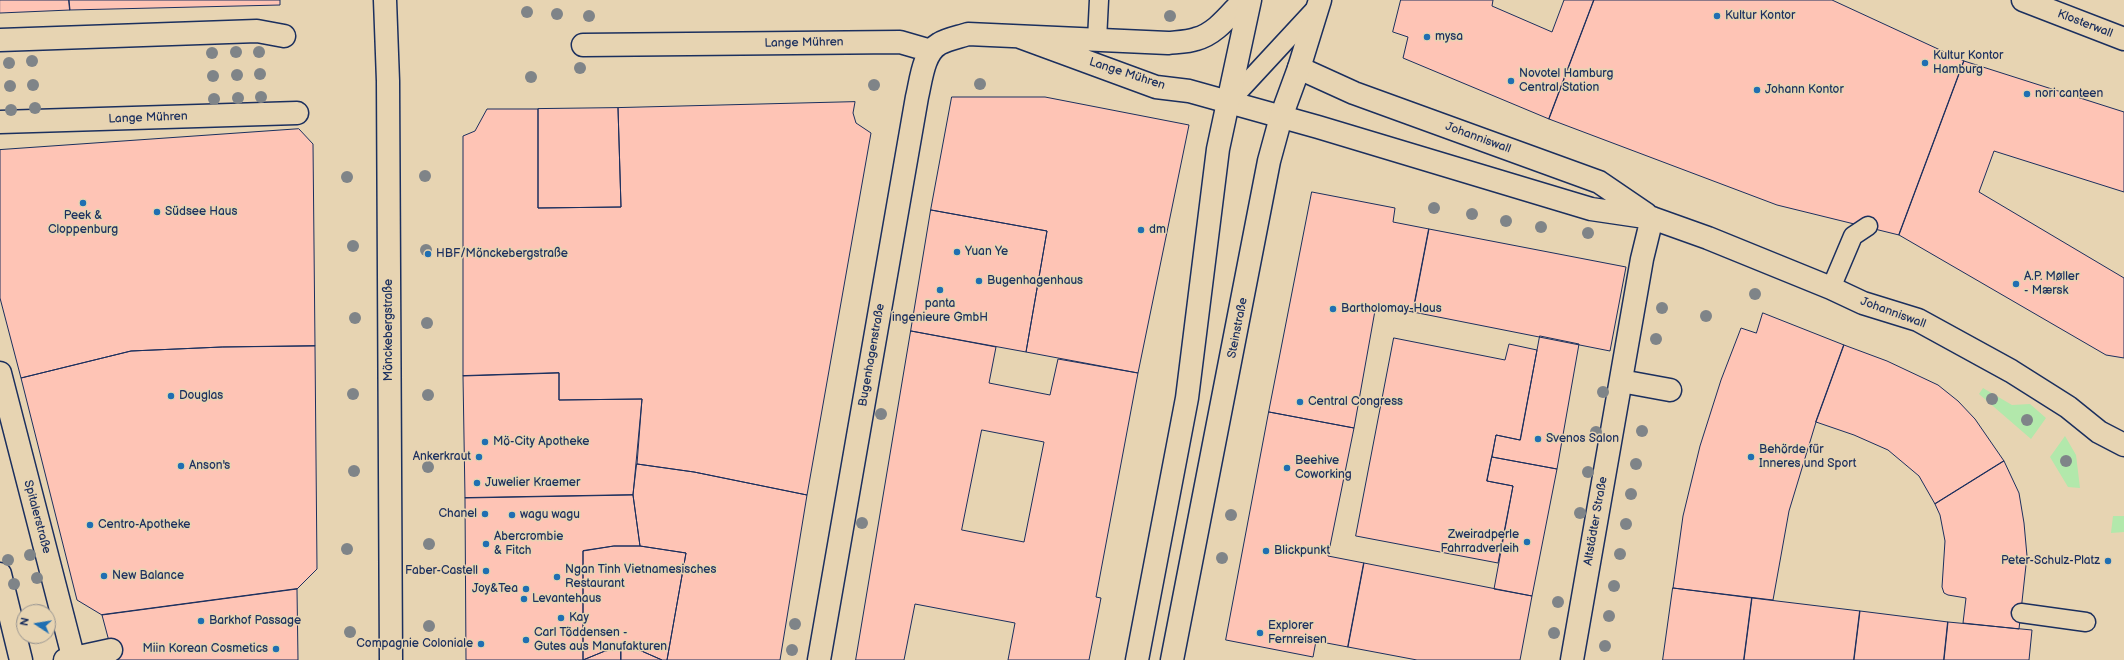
<!DOCTYPE html>
<meta charset="utf-8">
<style>
body{margin:0}
#map{position:relative;width:2124px;height:660px;overflow:hidden;background:#e7d4b2;font-family:"Balsamiq Sans",sans-serif}
canvas{display:block}
.north{position:absolute;left:16px;top:604px;width:40px;height:40px;box-sizing:border-box;background:#e7d4b2;border:1px solid #959290;border-radius:50%;rotate:282deg;font-size:11px;font-weight:700;line-height:16px;text-align:center;color:#1b2f5e}
.north::after{content:'';display:block;margin:auto;width:14px;height:18px;background:#1f6fb2;clip-path:polygon(50% 0,100% 100%,50% 72%,0 100%)}
</style>
<div id="map">
<canvas width="2124" height="660"></canvas>
<div class="north">N</div>
</div>
<script>
const g = document.querySelector('canvas').getContext('2d');
g.lineJoin = 'round';
function fillPath(path, color) { g.fillStyle = color; g.fill(path, 'evenodd'); }
function stroke(path, color, width, dash) { g.strokeStyle = color; g.lineWidth = width; g.lineCap = dash ? 'butt' : 'round'; g.setLineDash(dash || []); g.stroke(path); }
function label(font, color, halo, rows, align = 'center') {
  g.font = font + ' "Balsamiq Sans",sans-serif'; g.lineWidth = 3; g.setLineDash([]); g.textBaseline = 'middle'; g.strokeStyle = halo; g.fillStyle = color; for (const [text, x, y, turn = 0] of rows) {
    g.save(); g.translate(x, y); g.rotate((+turn || 0) * Math.PI / 180); g.textAlign = isNaN(turn) ? turn : align; if (halo) g.strokeText(text, 0, 0); g.fillText(text, 0, 0); g.restore();
  }
}
fillPath(new Path2D(`
 M 1983,388 L 2012,405 L 2030,404 L 2046,418 L 2031,439 L 1979,394 Z
 M 2065,436 L 2076,455 L 2080,488 L 2068,487 L 2050,457 Z
 M 2113,516 L 2124,516 L 2124,532 L 2111,533 Z`), '#b2e8ab');
const building = new Path2D(`
 M 0,0 L 69,0 L 70,10 L 0,13 Z
 M 69,0 L 280,0 L 280,5 L 70,10 Z
 M 1401,0 L 1493,0 L 1492,6 L 1552,32 L 1564,0 L 1594,0 L 1549,119 L 1403,58 L 1408,37 L 1393,32 Z
 M 1594,0 L 1832,0 L 1964,61 L 1899,235 L 1777,205 L 1549,119 Z
 M 1964,61 L 2124,112 L 2124,192 L 1994,151 L 1979,192 L 2124,278 L 2124,358 L 2106,355 L 1899,235 Z
 M 952,97 L 1045,97 L 1189,125 L 1138,373 L 1026,352 L 1047,231 L 931,210 Z
 M 855,102 L 853,113 L 856,123 L 871,133 L 807,495 L 694,472 L 637,464 L 642,399 L 559,400 L 559,373 L 463,376 L 463,136 L 475,131 L 487,109 L 538,109 L 538,208 L 621,207 L 618,108 Z
 M 618,108 L 621,207 L 538,208 L 538,109 Z
 M 299,129 L 313,144 L 315,346 L 222,347 L 131,351 L 21,378 L 0,298 L 0,150 Z
 M 1312,192 L 1395,208 L 1393,222 L 1429,229 L 1413,312 L 1376,305 L 1354,428 L 1269,412 Z
 M 931,210 L 1047,231 L 1026,352 L 911,331 Z
 M 1429,229 L 1626,267 L 1610,351 L 1413,312 Z
 M 1763,313 L 1844,345 L 1816,422 L 1789,511 L 1773,600 L 1673,588 L 1683,516 L 1700,446 L 1721,380 L 1741,328 L 1756,333 Z
 M 911,331 L 996,347 L 989,383 L 1050,395 L 1058,359 L 1138,373 L 1096,597 L 1101,598 L 1089,660 L 1008,660 L 1015,623 L 915,604 L 904,660 L 856,660 ZM 982,430 L 1044,442 L 1024,542 L 962,530 Z
 M 1540,336 L 1579,344 L 1557,469 L 1492,457 L 1496,435 L 1520,440 Z
 M 1394,338 L 1505,360 L 1509,344 L 1537,350 L 1520,440 L 1496,435 L 1487,481 L 1513,486 L 1498,563 L 1356,536 Z
 M 1844,345 L 1887,361 L 1938,385 L 1958,401 L 1975,419 L 2004,461 L 1935,504 L 1919,476 L 1888,450 L 1854,435 L 1816,422 Z
 M 315,346 L 317,569 L 297,589 L 102,615 L 77,600 L 21,378 L 131,351 L 222,347 Z
 M 559,373 L 559,400 L 642,399 L 633,495 L 465,498 L 463,376 Z
 M 1269,412 L 1354,428 L 1328,556 L 1364,563 L 1348,647 L 1316,641 L 1313,657 L 1226,640 Z
 M 1492,457 L 1557,469 L 1532,596 L 1494,589 L 1513,486 L 1487,481 Z
 M 2004,461 L 2019,493 L 2024,523 L 2027,556 L 2019,629 L 1963,623 L 1966,598 L 1948,595 L 1944,593 L 1942,587 L 1945,541 L 1940,515 L 1935,504 Z
 M 637,464 L 694,472 L 807,495 L 780,660 L 667,660 L 686,553 L 640,546 L 633,495 Z
 M 633,495 L 640,546 L 614,546 L 583,551 L 583,660 L 605,651 L 621,648 L 621,660 L 466,660 L 465,498 Z
 M 614,546 L 640,546 L 686,553 L 667,660 L 662,660 L 637,649 L 621,648 L 605,651 L 583,660 L 583,551 Z
 M 1364,563 L 1532,596 L 1520,660 L 1417,660 L 1348,647 Z
 M 1673,588 L 1752,598 L 1744,660 L 1663,660 Z
 M 297,589 L 298,660 L 114,660 L 102,615 Z
 M 1752,598 L 1860,611 L 1854,660 L 1744,660 Z
 M 1860,611 L 1948,622 L 1944,660 L 1854,660 Z
 M 1948,622 L 2032,630 L 2029,660 L 1944,660 Z
 M 621,648 L 637,649 L 662,660 L 621,660 Z`);
fillPath(building, '#fec4b5');
stroke(building, '#1b2f5e', 1);
const lane = new Path2D(`
 M 1097,40 L 1099,0
 M 1229,102 L 1317,7
 M 1831,288 L 1853,236 L 1868,226
 M 2021,613 L 2086,622`);
const street = new Path2D(`
 M 385,0 L 388,81 L 391,660
 M 1020,37 L 1156,87 L 1189,91 L 1318,127 L 1591,209 L 1652,218 L 1708,238 L 1831,288 L 1863,303 L 1918,320 L 2011,371 L 2068,407 L 2099,432 L 2124,445
 M 0,40 L 257,31 L 284,36
 M 583,45 L 900,42 L 931,51
 M 1299,68 L 1354,93 L 1599,182 L 1646,214
 M 0,122 L 297,113
 M 0,373 L 74,660
 M 1621,381 L 1670,390
 M 0,574 L 21,660
 M 65,660 L 111,650
 M 819,660 L 917,97 C 921,81 923,53 939,44 C 947,39 959,37 968,34 L 1168,43 C 1177,42 1188,42 1196,39 C 1216,34 1230,14 1244,0
 M 1572,660 L 1642,259 L 1652,218`);
const secondary = new Path2D(`
 M 2023,0 L 2124,39
 M 1137,660 L 1187,398 L 1218,149 L 1250,0
 M 1172,660 L 1269,161 L 1281,117 L 1299,68 L 1320,0`);
stroke(lane, '#1b2f5e', 21);
stroke(street, '#1b2f5e', 25);
stroke(secondary, '#1b2f5e', 25);
stroke(lane, '#e7d4b2', 18);
stroke(street, '#e7d4b2', 22);
stroke(secondary, '#e7d4b2', 22);
g.fillStyle = '#7f8488';
for (const [x, y] of [
 [527,12],
 [557,14],
 [589,16],
 [1170,16],
 [236,52],
 [259,52],
 [212,53],
 [32,61],
 [9,63],
 [580,68],
 [260,74],
 [237,75],
 [213,76],
 [531,77],
 [980,84],
 [33,85],
 [874,85],
 [10,86],
 [261,97],
 [238,98],
 [214,99],
 [35,108],
 [11,110],
 [425,176],
 [347,177],
 [1434,208],
 [1472,214],
 [1506,221],
 [1541,227],
 [1588,233],
 [353,246],
 [426,250],
 [1755,294],
 [1662,308],
 [1706,316],
 [355,318],
 [427,323],
 [1656,339],
 [1603,392],
 [353,394],
 [428,395],
 [1992,399],
 [881,414],
 [2027,420],
 [1642,431],
 [1596,432],
 [2066,461],
 [1636,464],
 [428,467],
 [354,471],
 [1588,472],
 [1631,494],
 [1580,513],
 [1231,515],
 [862,523],
 [1626,524],
 [429,544],
 [347,549],
 [1620,554],
 [30,555],
 [1222,558],
 [8,560],
 [37,578],
 [14,584],
 [1614,586],
 [1558,602],
 [1609,616],
 [795,624],
 [429,626],
 [350,632],
 [1554,633],
 [1605,646],
 [792,650]
]) { g.beginPath(); g.arc(x, y, 6, 0, 2 * Math.PI); g.fill(); }
for (const [x, y, r, color] of [
 [1717,16,4,"#1f6fb2"],
 [1427,37,4,"#1f6fb2"],
 [1925,63,4,"#1f6fb2"],
 [1511,81,4,"#1f6fb2"],
 [1757,90,4,"#1f6fb2"],
 [2027,94,4,"#1f6fb2"],
 [83,203,4,"#1f6fb2"],
 [157,212,4,"#1f6fb2"],
 [1141,230,4,"#1f6fb2"],
 [957,252,4,"#1f6fb2"],
 [428,254,4,"#1f6fb2"],
 [979,281,4,"#1f6fb2"],
 [2016,284,4,"#1f6fb2"],
 [940,290,4,"#1f6fb2"],
 [1333,309,4,"#1f6fb2"],
 [171,396,4,"#1f6fb2"],
 [1300,402,4,"#1f6fb2"],
 [1538,439,4,"#1f6fb2"],
 [485,442,4,"#1f6fb2"],
 [479,457,4,"#1f6fb2"],
 [1751,457,4,"#1f6fb2"],
 [181,466,4,"#1f6fb2"],
 [1287,468,4,"#1f6fb2"],
 [477,483,4,"#1f6fb2"],
 [485,514,4,"#1f6fb2"],
 [512,515,4,"#1f6fb2"],
 [90,525,4,"#1f6fb2"],
 [1527,542,4,"#1f6fb2"],
 [486,544,4,"#1f6fb2"],
 [1266,551,4,"#1f6fb2"],
 [2108,561,4,"#1f6fb2"],
 [486,571,4,"#1f6fb2"],
 [104,576,4,"#1f6fb2"],
 [557,577,4,"#1f6fb2"],
 [526,589,4,"#1f6fb2"],
 [524,599,4,"#1f6fb2"],
 [561,618,4,"#1f6fb2"],
 [201,621,4,"#1f6fb2"],
 [1260,633,4,"#1f6fb2"],
 [526,640,4,"#1f6fb2"],
 [481,644,4,"#1f6fb2"],
 [276,649,4,"#1f6fb2"]
]) { const dot = new Path2D(); dot.arc(x, y, r, 0, 2 * Math.PI); g.fillStyle = color; g.fill(dot); stroke(dot, '#e7d4b2', 1.5); }
label('12px', '#1b2f5e', '#e7d4b2', [
 ["Kultur Kontor",1725,16],
 ["mysa",1435,37],
 ["Kultur Kontor",1933,56],
 ["Hamburg",1933,70],
 ["Novotel Hamburg",1519,74],
 ["Central Station",1519,88],
 ["Johann Kontor",1765,90],
 ["nori canteen",2035,94],
 ["Südsee Haus",165,212],
 ["Peek &",83,216,"center"],
 ["Cloppenburg",83,230,"center"],
 ["dm",1149,230],
 ["Yuan Ye",965,252],
 ["HBF/Mönckebergstraße",436,254],
 ["A.P. Møller",2024,277],
 ["- Mærsk",2024,291],
 ["Bugenhagenhaus",987,281],
 ["panta",940,304,"center"],
 ["ingenieure GmbH",940,318,"center"],
 ["Bartholomay-Haus",1341,309],
 ["Douglas",179,396],
 ["Central Congress",1308,402],
 ["Svenos Salon",1546,439],
 ["Mö-City Apotheke",493,442],
 ["Behörde für",1759,450],
 ["Inneres und Sport",1759,464],
 ["Ankerkraut",471,457,"right"],
 ["Beehive",1295,461],
 ["Coworking",1295,475],
 ["Anson's",189,466],
 ["Juwelier Kraemer",485,483],
 ["Chanel",477,514,"right"],
 ["wagu wagu",520,515],
 ["Centro-Apotheke",98,525],
 ["Zweiradperle",1519,535,"right"],
 ["Fahrradverleih",1519,549,"right"],
 ["Abercrombie",494,537],
 ["& Fitch",494,551],
 ["Blickpunkt",1274,551],
 ["Peter-Schulz-Platz",2100,561,"right"],
 ["Ngan Tinh Vietnamesisches",565,570],
 ["Restaurant",565,584],
 ["Faber-Castell",478,571,"right"],
 ["New Balance",112,576],
 ["Joy&Tea",518,589,"right"],
 ["Levantehaus",532,599],
 ["Kay",569,618],
 ["Barkhof Passage",209,621],
 ["Explorer",1268,626],
 ["Fernreisen",1268,640],
 ["Carl Töddensen -",534,633],
 ["Gutes aus Manufakturen",534,647],
 ["Compagnie Coloniale",473,644,"right"],
 ["Miin Korean Cosmetics",268,649,"right"]
], 'left');
label('12px', '#1b2f5e', '#e7d4b2', [
 ["Klosterwall",2085,24,21],
 ["Lange Mühren",804,43,-1],
 ["Lange Mühren",1127,74,18],
 ["Lange Mühren",148,118,-2],
 ["Johanniswall",1478,138,20],
 ["Johanniswall",1893,313,20],
 ["Steinstraße",1238,328,-79],
 ["Mönckebergstraße",389,330,-90],
 ["Bugenhagenstraße",872,355,-80],
 ["Spitalerstraße",37,517,75],
 ["Altstädter Straße",1596,521,-80]
]);
</script>
